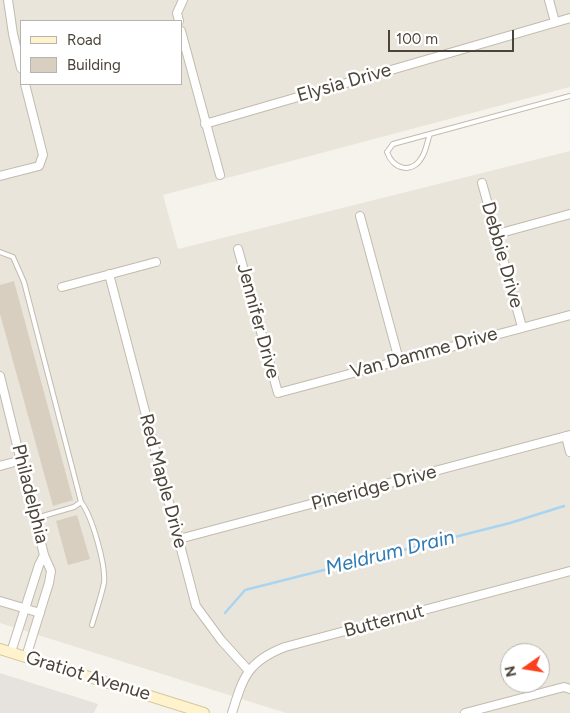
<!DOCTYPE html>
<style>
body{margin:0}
#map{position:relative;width:570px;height:713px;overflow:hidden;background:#f6f3ec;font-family:Figtree,sans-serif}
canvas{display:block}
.legend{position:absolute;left:20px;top:20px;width:162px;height:65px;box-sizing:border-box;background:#fff;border:1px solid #b7b4b0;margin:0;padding:6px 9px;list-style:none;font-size:15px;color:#4b4439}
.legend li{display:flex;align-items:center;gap:10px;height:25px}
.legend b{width:25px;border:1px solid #b7b4b0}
.north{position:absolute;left:500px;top:643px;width:50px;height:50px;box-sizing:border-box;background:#fff;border:1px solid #b7b4b0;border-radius:50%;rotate:257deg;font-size:14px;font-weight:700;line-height:20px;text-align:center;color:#4b4439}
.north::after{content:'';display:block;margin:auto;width:18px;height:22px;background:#fc3f1d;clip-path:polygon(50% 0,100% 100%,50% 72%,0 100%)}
.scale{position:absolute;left:388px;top:30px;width:126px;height:22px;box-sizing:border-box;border:2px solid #4b4439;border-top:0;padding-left:6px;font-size:15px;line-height:18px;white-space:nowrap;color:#4b4439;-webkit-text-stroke:4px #fff;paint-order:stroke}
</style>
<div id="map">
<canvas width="570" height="713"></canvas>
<ul class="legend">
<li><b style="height:6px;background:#fff3cd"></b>Road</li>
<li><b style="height:14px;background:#d8cfc1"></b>Building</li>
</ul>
<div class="north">N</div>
<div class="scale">100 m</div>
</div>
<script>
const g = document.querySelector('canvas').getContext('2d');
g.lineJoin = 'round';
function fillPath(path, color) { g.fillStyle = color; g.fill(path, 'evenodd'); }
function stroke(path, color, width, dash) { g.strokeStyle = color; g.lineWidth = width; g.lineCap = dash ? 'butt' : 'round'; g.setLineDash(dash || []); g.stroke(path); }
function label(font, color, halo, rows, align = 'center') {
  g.font = font + ' Figtree,sans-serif'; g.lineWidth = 5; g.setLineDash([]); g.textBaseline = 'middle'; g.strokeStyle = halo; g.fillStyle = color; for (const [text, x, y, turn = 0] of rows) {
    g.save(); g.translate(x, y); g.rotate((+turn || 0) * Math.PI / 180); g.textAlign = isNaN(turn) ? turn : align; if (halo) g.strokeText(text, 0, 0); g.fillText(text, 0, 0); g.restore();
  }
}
fillPath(new Path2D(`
 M 0,0 L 570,0 L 570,87 L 163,195 L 178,249 L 570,151 L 570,713 L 286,713 L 0,623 ZM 21,21 L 181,21 L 181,84 L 21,84 ZM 510,653 L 540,653 L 540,683 L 510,683 Z`), '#eae5da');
fillPath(new Path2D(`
 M 0,673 L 98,704 L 94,713 L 0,713 Z`), '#e6e2dd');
stroke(new Path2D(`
 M 225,613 L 245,590 L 510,523 L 564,506`), '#a9d4f2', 2.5);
fillPath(new Path2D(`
 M 14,281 L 73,500 L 53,506 L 0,314 L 0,285 Z
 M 77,515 L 90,559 L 68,565 L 56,521 Z`), '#d8cfc1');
const lane = new Path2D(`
 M 430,134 C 427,142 426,151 422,157 C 412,175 393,169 387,152 L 393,144 L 570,96
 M 0,252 L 13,257 L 24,282 L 81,502 L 74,507 L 36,518
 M 81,502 C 92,516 106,565 104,583 C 101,597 96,611 92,625`);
const street = new Path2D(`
 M 8,0 L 13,34 L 21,68
 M 549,0 L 555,22
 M 179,21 L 177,13 L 183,0
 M 181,31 L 220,175
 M 205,124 L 570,18
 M 0,176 L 39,166 L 43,155 L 25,84
 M 482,183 L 522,327
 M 360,216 L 399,360
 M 497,234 L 570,214
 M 238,249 L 278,393 L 570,315
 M 109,274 L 196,606 L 221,640 L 249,671
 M 62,287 L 156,262
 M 0,376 L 44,555 L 51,571 L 49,583 L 26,657
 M 566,436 L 570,452
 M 0,466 L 22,460
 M 179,539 L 570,435
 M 0,601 L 40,613
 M 11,652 L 39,565 L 44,555
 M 232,713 C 243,677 248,661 285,647 L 570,571
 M 465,713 L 564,687 L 570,689`);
const secondary = new Path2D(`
 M 0,649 L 204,713`);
stroke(lane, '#c2bbae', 6);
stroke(street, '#c2bbae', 10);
stroke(secondary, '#d6c79b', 12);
stroke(lane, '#fff', 4);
stroke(street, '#fff', 8);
stroke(secondary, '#fff3cd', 10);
label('19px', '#4b4439', '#fff', [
 ["Elysia Drive",344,83,-16],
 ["Debbie Drive",502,255,74],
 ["Jennifer Drive",258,321,75],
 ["Van Damme Drive",424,353,-15],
 ["Red Maple Drive",163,481,75],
 ["Pineridge Drive",374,488,-15],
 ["Philadelphia",30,494,76],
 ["Butternut",384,621,-15],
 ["Gratiot Avenue",88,676,17]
]);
label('italic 20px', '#2e7ab2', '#fff', [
 ["Meldrum Drain",390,553,-14]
]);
</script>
